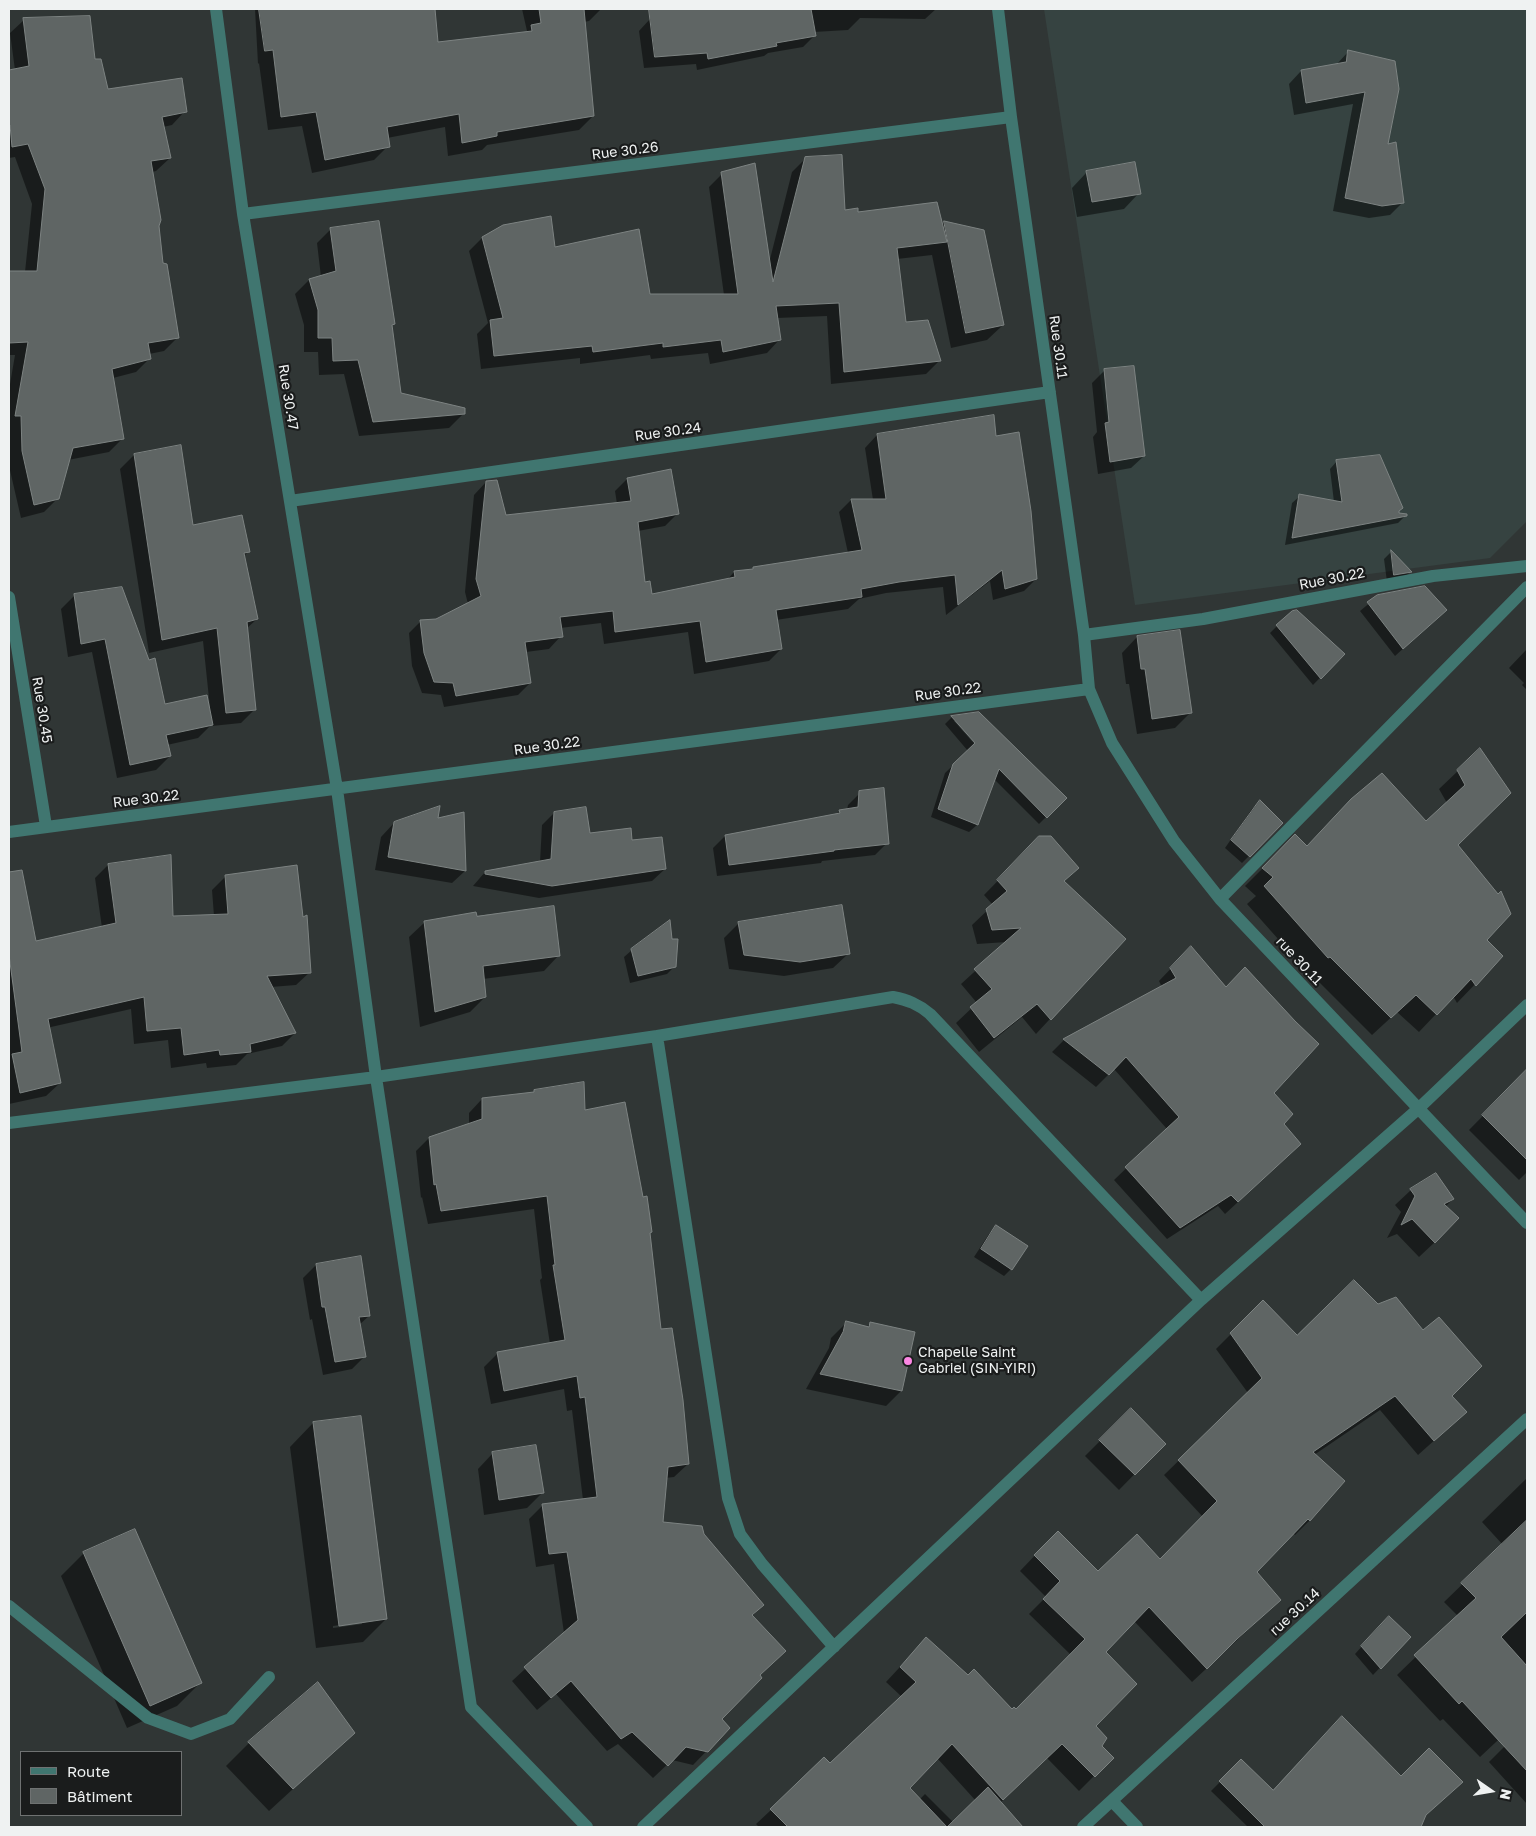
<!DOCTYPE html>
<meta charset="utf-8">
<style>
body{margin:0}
#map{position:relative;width:1536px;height:1836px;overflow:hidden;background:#303635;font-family:"Golos Text",sans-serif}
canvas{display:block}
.frame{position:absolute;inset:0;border:10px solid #eff2f2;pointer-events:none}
.legend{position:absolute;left:20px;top:1751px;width:162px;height:65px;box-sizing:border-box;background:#1a1c1c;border:1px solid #6f7272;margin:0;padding:6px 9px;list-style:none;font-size:15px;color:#eff2f2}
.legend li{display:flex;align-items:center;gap:10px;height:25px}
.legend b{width:25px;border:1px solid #6f7272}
.north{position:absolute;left:1466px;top:1766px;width:50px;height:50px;-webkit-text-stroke:4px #1a1c1c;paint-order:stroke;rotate:103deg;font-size:14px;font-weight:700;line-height:20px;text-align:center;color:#eff2f2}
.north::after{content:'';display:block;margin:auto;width:18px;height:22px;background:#eff2f2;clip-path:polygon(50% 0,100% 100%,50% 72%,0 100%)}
</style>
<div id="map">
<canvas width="1536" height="1836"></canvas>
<div class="frame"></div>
<ul class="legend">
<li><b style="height:6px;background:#407670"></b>Route</li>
<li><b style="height:14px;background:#5f6564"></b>Bâtiment</li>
</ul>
<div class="north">N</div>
</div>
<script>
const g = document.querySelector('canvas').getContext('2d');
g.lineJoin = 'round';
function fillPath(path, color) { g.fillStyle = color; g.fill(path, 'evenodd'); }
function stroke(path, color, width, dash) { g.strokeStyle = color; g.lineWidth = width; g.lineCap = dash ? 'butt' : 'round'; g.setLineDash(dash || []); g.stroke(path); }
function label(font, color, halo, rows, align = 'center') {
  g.font = font + ' "Golos Text",sans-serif'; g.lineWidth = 4.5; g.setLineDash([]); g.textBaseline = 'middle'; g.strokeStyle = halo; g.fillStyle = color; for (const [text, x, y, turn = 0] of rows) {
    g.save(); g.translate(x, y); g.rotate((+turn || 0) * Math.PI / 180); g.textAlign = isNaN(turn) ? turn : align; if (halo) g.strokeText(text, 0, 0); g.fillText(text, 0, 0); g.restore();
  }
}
fillPath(new Path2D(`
 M 1044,9 L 1527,9 L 1527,521 L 1490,558 L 1135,605 Z`), '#364341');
fillPath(new Path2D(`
 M 255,9 L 433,9 L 437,44 L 525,33 L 527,31 L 522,9 L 601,9 L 589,21 L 584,22 L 593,116 L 579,130 L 487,145 L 482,150 L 448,156 L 445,127 L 387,138 L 388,146 L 374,160 L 312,173 L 302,126 L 268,130 L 259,63 L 258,64 Z
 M 683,9 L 936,9 L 925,19 L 860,18 L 848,30 L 814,32 L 814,36 L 803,47 L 768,53 L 764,56 L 697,70 L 696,64 L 644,68 L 639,31 L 650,19 L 685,18 Z
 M 24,20 L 94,60 L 107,90 L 185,111 L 172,125 L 163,127 L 170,158 L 156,171 L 152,172 L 162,264 L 178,337 L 164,351 L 149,354 L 150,358 L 136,372 L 113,378 L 123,438 L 109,452 L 68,460 L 58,498 L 44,512 L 21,518 L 9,466 L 9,390 L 15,355 L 9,355 L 9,272 L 25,272 L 32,204 L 15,157 L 9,158 L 9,71 L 15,70 L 10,33 Z
 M 1348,52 L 1394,62 L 1386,145 L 1403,202 L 1390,215 L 1369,218 L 1333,211 L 1353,104 L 1294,115 L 1289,84 L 1301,71 L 1336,65 Z
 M 806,158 L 844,212 L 941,225 L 944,222 L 983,231 L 1003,325 L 987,340 L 951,348 L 932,255 L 897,259 L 905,324 L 939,361 L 926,374 L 831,384 L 827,316 L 777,318 L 780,339 L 767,353 L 710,364 L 708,353 L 651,359 L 650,355 L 580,364 L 580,358 L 481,369 L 477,334 L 488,323 L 469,251 L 482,238 L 554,248 L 649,295 L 724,295 L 709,187 L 722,174 L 769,263 L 792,172 Z
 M 1087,172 L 1139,193 L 1124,209 L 1077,217 L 1072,188 Z
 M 331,229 L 394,324 L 391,327 L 400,395 L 464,413 L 449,428 L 359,436 L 344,374 L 319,375 L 318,352 L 304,352 L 304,325 L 295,294 L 309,280 L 321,277 L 317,243 Z
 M 1104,371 L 1144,456 L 1131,468 L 1098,474 L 1093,437 L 1097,432 L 1092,383 Z
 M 993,416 L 995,438 L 1036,579 L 1024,591 L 993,600 L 990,581 L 946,615 L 943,587 L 886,593 L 859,599 L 848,609 L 776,620 L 781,649 L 769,661 L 694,674 L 688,632 L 604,644 L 601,623 L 560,628 L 561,636 L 549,649 L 526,652 L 530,683 L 518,695 L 444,707 L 441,695 L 422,693 L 412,666 L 409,633 L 421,621 L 437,620 L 468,604 L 465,592 L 474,495 L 486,482 L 505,517 L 617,504 L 615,491 L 627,479 L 677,514 L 665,526 L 638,531 L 644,583 L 651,596 L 727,580 L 734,572 L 750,571 L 753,568 L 848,553 L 839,512 L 851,500 L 873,500 L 865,448 L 877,435 Z
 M 180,446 L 192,527 L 249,551 L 243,557 L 257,619 L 246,629 L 255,709 L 241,723 L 212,726 L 212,724 L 198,738 L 167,745 L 170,756 L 156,770 L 117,778 L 92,652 L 68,657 L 61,609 L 75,595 L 164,706 L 210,708 L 203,641 L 149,653 L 120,469 L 134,455 Z
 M 1337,461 L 1398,514 L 1405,516 L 1398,523 L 1285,545 L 1292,503 L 1300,496 L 1334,502 L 1330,469 Z
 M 1391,552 L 1410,572 L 1403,579 L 1387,582 L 1384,559 Z
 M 1378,596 L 1438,617 L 1395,656 L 1360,611 Z
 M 1277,626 L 1343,654 L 1313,685 L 1270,633 Z
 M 1179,632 L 1191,712 L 1175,728 L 1137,734 L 1129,684 L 1126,684 L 1122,653 L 1137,637 Z
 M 1527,649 L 1527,690 L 1522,685 L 1524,683 L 1509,668 Z
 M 978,713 L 1065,798 L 1039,824 L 994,779 L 977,825 L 969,832 L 931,817 L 945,773 L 968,751 L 945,724 L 952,717 ZM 954,721 L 957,721 L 980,746 L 978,748 Z
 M 1480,750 L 1456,845 L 1498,895 L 1485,940 L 1502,956 L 1457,1003 L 1453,996 L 1419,1032 L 1397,1012 L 1372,1035 L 1311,974 L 1310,975 L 1247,904 L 1256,896 L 1245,886 L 1295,836 L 1307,847 L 1425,823 L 1447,803 L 1439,789 Z
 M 860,793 L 887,843 L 875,855 L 822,861 L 821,863 L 717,876 L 713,848 L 725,836 L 835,815 L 840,811 L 847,810 L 848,805 Z
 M 1260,802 L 1282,823 L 1242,863 L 1225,848 L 1252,809 Z
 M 554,813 L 589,834 L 631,841 L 665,869 L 652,881 L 539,898 L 473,886 L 485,872 L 540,862 L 542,825 Z
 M 436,820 L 465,871 L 452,883 L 375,870 L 381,837 L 394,823 Z
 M 1025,853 L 1077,868 L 1063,882 L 1124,939 L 1036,1034 L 1022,1017 L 979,1052 L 956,1023 L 977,1003 L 961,984 L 1007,942 L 977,944 L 972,925 L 993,905 L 984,895 Z
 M 108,865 L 172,917 L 214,916 L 212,890 L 225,877 L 310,972 L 296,985 L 271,987 L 295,1033 L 282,1046 L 247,1054 L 236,1065 L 207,1068 L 206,1063 L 171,1068 L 168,1040 L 134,1044 L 131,1009 L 51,1027 L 48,1029 L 60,1083 L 46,1096 L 9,1104 L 9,891 L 24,888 L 35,942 L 102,928 L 95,878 Z
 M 476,918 L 559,955 L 544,971 L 483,979 L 485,997 L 470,1012 L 420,1027 L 409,937 L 425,922 Z
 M 738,924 L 848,954 L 833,968 L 784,976 L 729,969 L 724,938 Z
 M 632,950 L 675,966 L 667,974 L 630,983 L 624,957 Z
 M 1179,960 L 1272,1093 L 1282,1124 L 1288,1156 L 1225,1214 L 1218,1206 L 1167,1239 L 1114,1180 L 1167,1129 L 1114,1069 L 1096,1087 L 1052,1052 L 1064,1040 L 1162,987 L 1159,981 Z
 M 1527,1071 L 1527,1172 L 1519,1180 L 1469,1130 Z
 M 535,1091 L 584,1111 L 648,1234 L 660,1331 L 688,1464 L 674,1477 L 665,1478 L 661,1523 L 702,1535 L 763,1605 L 752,1616 L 759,1676 L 720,1719 L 729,1728 L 693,1765 L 672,1760 L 653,1778 L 618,1744 L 607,1751 L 556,1694 L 537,1710 L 512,1681 L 564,1633 L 554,1564 L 536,1567 L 529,1519 L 542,1506 L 583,1500 L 572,1410 L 567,1411 L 564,1389 L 491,1404 L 484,1367 L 498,1353 L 550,1344 L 540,1280 L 542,1278 L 534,1209 L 428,1224 L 422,1197 L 421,1198 L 416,1151 L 429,1138 L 469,1125 L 469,1113 L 482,1099 L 533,1093 Z
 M 1411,1190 L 1453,1199 L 1445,1207 L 1435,1242 L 1419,1257 L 1397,1234 L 1387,1238 L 1401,1212 L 1395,1205 Z
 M 997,1226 L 1011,1269 L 1004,1276 L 974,1257 L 989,1234 Z
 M 316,1265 L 369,1316 L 359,1325 L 365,1356 L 352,1369 L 323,1375 L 312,1319 L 310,1320 L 303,1278 Z
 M 1263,1302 L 1297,1337 L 1451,1396 L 1466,1412 L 1418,1455 L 1380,1410 L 1314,1455 L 1310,1520 L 1295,1535 L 1293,1533 L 1255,1572 L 1280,1600 L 1192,1682 L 1134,1621 L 1104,1652 L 1094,1726 L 1101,1746 L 1112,1758 L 1079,1791 L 1047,1758 L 1000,1803 L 1021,1827 L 759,1827 L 756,1824 L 771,1810 L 830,1765 L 902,1697 L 886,1682 L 912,1654 L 968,1677 L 1012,1710 L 1016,1711 L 1071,1655 L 1029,1614 L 1046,1597 L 1020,1571 L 1043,1547 L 1098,1572 L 1160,1561 L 1203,1517 L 1164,1475 L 1248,1393 L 1216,1349 ZM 937,1758 L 976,1801 L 953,1822 L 925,1794 L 919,1800 L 908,1788 Z
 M 846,1323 L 866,1327 L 870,1324 L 901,1391 L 886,1406 L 806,1389 L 829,1348 L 831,1338 Z
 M 1131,1410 L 1164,1444 L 1119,1490 L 1085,1456 Z
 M 360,1417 L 386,1619 L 363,1642 L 316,1648 L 290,1447 L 313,1423 ZM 362,1622 L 362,1624 L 333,1628 L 333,1626 Z
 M 493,1453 L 542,1493 L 527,1508 L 484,1515 L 478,1469 Z
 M 1527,1478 L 1527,1713 L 1480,1757 L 1443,1719 L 1440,1721 L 1397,1675 L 1458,1616 L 1444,1602 L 1503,1545 L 1482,1522 Z
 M 84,1553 L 200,1683 L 177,1706 L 127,1728 L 61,1576 Z
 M 1381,1625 L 1409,1637 L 1373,1675 L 1355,1654 Z
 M 317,1684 L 354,1733 L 269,1811 L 226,1766 L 249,1743 Z
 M 1518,1733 L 1527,1743 L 1527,1804 L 1489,1762 Z
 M 1241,1761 L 1272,1792 L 1425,1816 L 1420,1827 L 1374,1827 L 1361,1812 L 1345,1827 L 1248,1827 L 1211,1791 Z`), '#0007');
const building = new Path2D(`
 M 259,9 L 435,9 L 438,42 L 532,31 L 531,25 L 541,23 L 539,9 L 584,9 L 594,116 L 497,132 L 497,136 L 462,143 L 459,114 L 387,127 L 390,147 L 325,160 L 316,112 L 281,117 L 273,50 L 265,51 Z
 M 649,9 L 811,9 L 816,36 L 776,43 L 777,46 L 708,59 L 707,53 L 655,57 Z
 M 90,16 L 95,59 L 101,59 L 108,89 L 182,78 L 187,112 L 162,117 L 171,158 L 151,161 L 161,220 L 159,226 L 163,263 L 167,264 L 179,338 L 148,343 L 151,359 L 112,369 L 124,439 L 73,448 L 59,499 L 34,505 L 22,451 L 21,416 L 15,416 L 28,342 L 9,343 L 9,271 L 37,271 L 45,189 L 28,144 L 12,147 L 10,125 L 9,125 L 9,70 L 29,66 L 23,18 Z
 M 1348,50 L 1395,61 L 1399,89 L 1388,144 L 1396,142 L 1404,203 L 1382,206 L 1345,198 L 1365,92 L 1306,103 L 1301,70 L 1346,62 Z
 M 842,155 L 845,210 L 858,208 L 858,212 L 937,202 L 947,242 L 897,248 L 906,322 L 928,320 L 941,361 L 844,372 L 839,303 L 776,306 L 781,340 L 723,352 L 721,340 L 663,347 L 663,343 L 593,352 L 592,346 L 494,356 L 490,320 L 503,318 L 482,237 L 503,225 L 551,216 L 555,247 L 639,229 L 650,294 L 738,294 L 721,172 L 755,163 L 773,282 L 805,157 Z
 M 1135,162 L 1141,194 L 1092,202 L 1086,171 Z
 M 379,221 L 395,324 L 392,325 L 401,393 L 465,408 L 465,414 L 373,422 L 358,360 L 333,361 L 332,338 L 318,338 L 318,310 L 309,279 L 336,271 L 330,228 Z
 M 944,221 L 984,230 L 1004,325 L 966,333 Z
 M 1134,366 L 1145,456 L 1110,462 L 1105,423 L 1109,422 L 1104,369 Z
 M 994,415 L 996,436 L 1019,432 L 1031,511 L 1037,579 L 1005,589 L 1002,570 L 958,605 L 955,575 L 899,582 L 861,589 L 862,597 L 776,610 L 782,649 L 706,662 L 700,621 L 615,632 L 613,611 L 560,617 L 563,637 L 525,642 L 531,683 L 456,696 L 453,683 L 434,682 L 424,653 L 420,620 L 436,619 L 481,596 L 476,579 L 486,481 L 497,480 L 506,515 L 631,501 L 627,478 L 671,469 L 679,514 L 638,522 L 645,582 L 650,581 L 652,594 L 735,577 L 734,571 L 753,569 L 753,567 L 862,550 L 851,499 L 886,499 L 877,434 Z
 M 181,445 L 193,525 L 242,515 L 250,552 L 244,553 L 258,619 L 247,622 L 256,710 L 226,713 L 217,628 L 162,640 L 134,454 Z
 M 1380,455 L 1403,508 L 1399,511 L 1399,513 L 1407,514 L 1407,516 L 1292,538 L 1299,494 L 1342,502 L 1336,460 Z
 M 1391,550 L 1412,572 L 1394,575 Z
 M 1425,586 L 1447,610 L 1403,649 L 1367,602 L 1377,595 Z
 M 122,587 L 149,660 L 155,658 L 165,704 L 207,695 L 213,725 L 166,735 L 171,756 L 130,765 L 105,639 L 81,644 L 74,594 Z
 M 1297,610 L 1345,654 L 1321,679 L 1276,625 L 1292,611 Z
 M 1180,630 L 1192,713 L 1152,719 L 1145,669 L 1141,669 L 1137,636 Z
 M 979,712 L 1067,798 L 1047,818 L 999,769 L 978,825 L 938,809 L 953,764 L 975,743 L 951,716 Z
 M 1480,748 L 1511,793 L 1458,845 L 1498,894 L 1501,891 L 1511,914 L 1487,940 L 1503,956 L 1476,986 L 1471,979 L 1437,1015 L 1416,995 L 1391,1018 L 1330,957 L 1328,958 L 1264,886 L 1273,877 L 1262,868 L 1295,834 L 1307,846 L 1351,799 L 1382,773 L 1426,821 L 1465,785 L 1457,770 Z
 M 884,788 L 889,844 L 834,850 L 834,851 L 729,865 L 725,835 L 840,813 L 839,810 L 858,807 L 859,791 Z
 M 1260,800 L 1283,823 L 1250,857 L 1231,840 Z
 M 440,806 L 438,818 L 464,812 L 466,871 L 388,857 L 394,822 Z
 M 586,807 L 590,833 L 631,828 L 632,840 L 662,837 L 666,869 L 552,886 L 485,874 L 485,871 L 551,859 L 554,812 Z
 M 1039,836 L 1051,836 L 1079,868 L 1064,881 L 1126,939 L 1051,1020 L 1037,1004 L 994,1038 L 970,1007 L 992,989 L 974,969 L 1021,928 L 992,930 L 986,909 L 1007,891 L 997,880 Z
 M 171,855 L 173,916 L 228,914 L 225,875 L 297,865 L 303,917 L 307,915 L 311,973 L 267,976 L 296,1033 L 250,1044 L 251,1052 L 220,1055 L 219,1050 L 184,1055 L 181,1028 L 147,1031 L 144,997 L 48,1019 L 61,1083 L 20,1093 L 12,1054 L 22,1052 L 9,955 L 9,872 L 22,870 L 36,941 L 116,923 L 108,864 Z
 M 842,905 L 850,954 L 800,962 L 744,955 L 738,922 Z
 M 554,906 L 560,956 L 483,966 L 486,997 L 435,1012 L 424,921 L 476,912 L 477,916 Z
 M 670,920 L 672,939 L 678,939 L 676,967 L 638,976 L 631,949 Z
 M 1191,946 L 1226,987 L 1245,967 L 1295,1021 L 1319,1044 L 1274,1093 L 1293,1114 L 1284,1124 L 1301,1144 L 1238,1202 L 1231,1195 L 1180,1228 L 1125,1167 L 1179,1117 L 1126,1057 L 1109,1075 L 1063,1039 L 1176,978 L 1170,968 Z
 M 1527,1069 L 1527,1160 L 1482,1115 Z
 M 584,1082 L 585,1110 L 625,1102 L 643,1197 L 647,1196 L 652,1232 L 650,1233 L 661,1329 L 672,1328 L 683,1400 L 689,1464 L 668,1467 L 663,1522 L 702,1526 L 704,1534 L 764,1605 L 752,1615 L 786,1651 L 760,1675 L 762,1678 L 722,1719 L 730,1728 L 708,1752 L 686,1747 L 668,1766 L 632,1732 L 621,1739 L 571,1681 L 551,1698 L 524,1667 L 578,1620 L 567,1552 L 549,1554 L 542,1504 L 597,1497 L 585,1397 L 580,1398 L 577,1376 L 504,1391 L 497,1352 L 565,1340 L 553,1265 L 555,1265 L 547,1196 L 441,1211 L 436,1184 L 434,1185 L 429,1137 L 482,1119 L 482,1098 L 534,1092 L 534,1090 Z
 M 1436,1173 L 1454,1199 L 1444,1204 L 1459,1218 L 1435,1243 L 1412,1219 L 1401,1225 L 1415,1196 L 1410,1189 Z
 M 996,1225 L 1028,1246 L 1012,1270 L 981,1249 Z
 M 361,1256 L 370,1316 L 359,1317 L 366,1357 L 335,1362 L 325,1307 L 322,1307 L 316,1264 Z
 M 1354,1280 L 1378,1304 L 1396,1297 L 1423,1330 L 1439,1317 L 1482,1366 L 1452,1396 L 1467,1412 L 1434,1441 L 1395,1396 L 1313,1452 L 1345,1481 L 1310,1521 L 1308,1519 L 1257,1572 L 1281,1600 L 1237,1639 L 1207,1669 L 1149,1607 L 1106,1652 L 1137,1684 L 1096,1726 L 1107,1738 L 1102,1746 L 1114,1758 L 1095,1777 L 1062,1744 L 1003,1800 L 952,1744 L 910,1788 L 947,1827 L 988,1787 L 1023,1827 L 788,1827 L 770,1809 L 824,1757 L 830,1763 L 916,1682 L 900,1667 L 926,1637 L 968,1675 L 974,1669 L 1012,1709 L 1014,1707 L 1016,1709 L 1085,1639 L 1043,1599 L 1060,1581 L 1034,1555 L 1058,1531 L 1098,1571 L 1137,1534 L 1160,1559 L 1217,1501 L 1178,1460 L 1262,1378 L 1230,1333 L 1263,1300 L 1297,1335 Z
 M 846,1321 L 869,1327 L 870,1322 L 915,1332 L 902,1391 L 820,1374 L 843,1332 Z
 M 1131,1408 L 1166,1444 L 1135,1475 L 1099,1440 Z
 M 361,1416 L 387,1619 L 339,1626 L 313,1422 Z
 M 536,1445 L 544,1493 L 499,1500 L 492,1452 Z
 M 1527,1520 L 1527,1612 L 1501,1637 L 1527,1666 L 1527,1771 L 1462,1701 L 1459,1704 L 1414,1655 L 1476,1598 L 1461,1583 Z
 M 135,1529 L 202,1683 L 150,1706 L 83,1552 Z
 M 1389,1616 L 1411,1637 L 1381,1669 L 1361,1646 Z
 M 318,1682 L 355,1733 L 293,1789 L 248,1742 Z
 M 1342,1716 L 1401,1776 L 1429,1748 L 1463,1782 L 1426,1815 L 1421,1827 L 1265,1827 L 1219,1781 L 1241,1759 L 1273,1790 Z`);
fillPath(building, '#5f6564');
stroke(building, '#7d8382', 1);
stroke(new Path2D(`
 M 216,9 L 243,214 L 337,789 L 376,1077 L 471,1707 L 587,1827
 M 998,9 L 1011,117 L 1084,635 L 1089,689 L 1112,743 L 1174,841 L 1220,899 L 1527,1223
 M 243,214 L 1011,117
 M 290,501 L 1050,392
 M 9,597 L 46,826
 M 1084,635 L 1203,619 L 1433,576 L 1527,566
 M 9,832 L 1089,689
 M 1220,899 L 1527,587
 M 657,1036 L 728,1498 L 740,1534 L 762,1564 L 834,1647
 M 9,1123 L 376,1077 L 657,1036 L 893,997 C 908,1000 918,1004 930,1014 L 1201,1300
 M 9,1606 L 148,1718 L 191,1734 L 230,1719 L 269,1677
 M 1112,1801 L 1137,1827
 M 643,1827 L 1201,1300 L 1418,1109 L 1527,1005
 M 1083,1827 L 1527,1419`), '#407670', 12);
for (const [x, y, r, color] of [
 [908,1361,5,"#fc86e3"]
]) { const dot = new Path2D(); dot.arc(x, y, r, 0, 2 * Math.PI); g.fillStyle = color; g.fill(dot); stroke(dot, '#1a1c1c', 2); }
label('14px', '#eff2f2', '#1a1c1c', [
 ["Rue 30.26",625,151,-7],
 ["Rue 30.11",1058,347,82],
 ["Rue 30.47",288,397,81],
 ["Rue 30.24",668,432,-8],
 ["Rue 30.22",1332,579,-11],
 ["Rue 30.22",948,692,-8],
 ["Rue 30.45",42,710,81],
 ["Rue 30.22",547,746,-8],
 ["Rue 30.22",146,799,-7],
 ["rue 30.11",1299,961,47],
 ["rue 30.14",1295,1612,-43]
]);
label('14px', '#eff2f2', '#1a1c1c', [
 ["Chapelle Saint",918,1353],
 ["Gabriel (SIN-YIRI)",918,1369]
], 'left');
</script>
